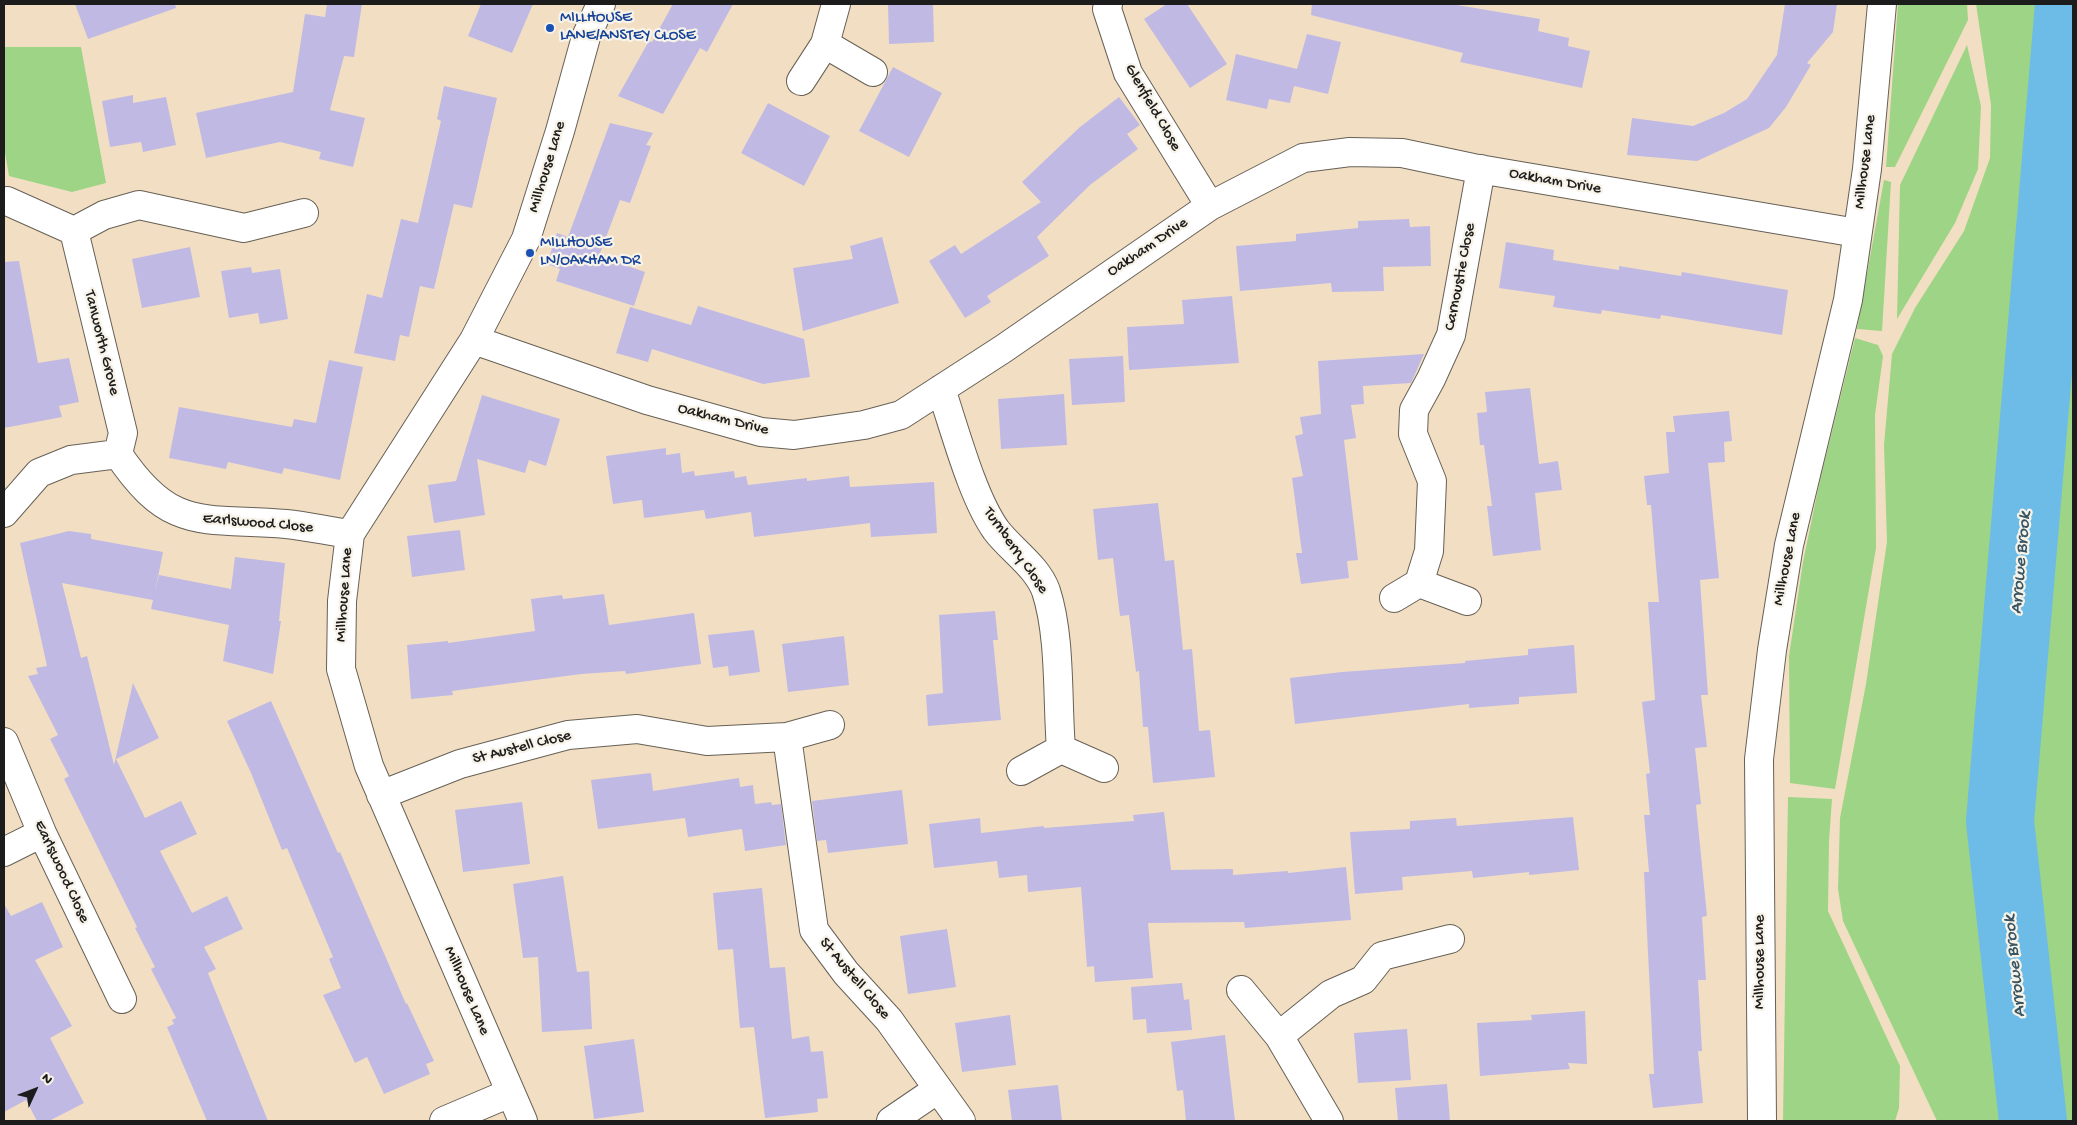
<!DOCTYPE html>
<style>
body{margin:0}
#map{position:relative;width:2077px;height:1125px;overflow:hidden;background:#f2dfc3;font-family:"Gochi Hand",sans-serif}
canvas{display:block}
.frame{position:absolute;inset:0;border:5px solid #1c1c1c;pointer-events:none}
.north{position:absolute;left:10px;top:1065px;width:50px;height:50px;-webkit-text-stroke:4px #f7f3e8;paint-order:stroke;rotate:47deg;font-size:14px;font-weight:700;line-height:20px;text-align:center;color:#1c1c1c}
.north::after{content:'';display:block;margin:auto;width:18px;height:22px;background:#1c1c1c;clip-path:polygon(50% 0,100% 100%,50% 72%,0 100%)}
</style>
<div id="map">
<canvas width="2077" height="1125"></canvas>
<div class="frame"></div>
<div class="north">N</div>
</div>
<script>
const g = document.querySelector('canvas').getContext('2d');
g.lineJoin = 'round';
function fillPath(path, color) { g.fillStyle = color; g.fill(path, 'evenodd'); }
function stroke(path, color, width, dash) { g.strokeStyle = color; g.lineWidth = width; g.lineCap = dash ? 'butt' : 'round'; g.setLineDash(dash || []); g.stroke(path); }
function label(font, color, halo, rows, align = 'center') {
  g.font = font + ' "Gochi Hand",sans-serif'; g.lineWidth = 4.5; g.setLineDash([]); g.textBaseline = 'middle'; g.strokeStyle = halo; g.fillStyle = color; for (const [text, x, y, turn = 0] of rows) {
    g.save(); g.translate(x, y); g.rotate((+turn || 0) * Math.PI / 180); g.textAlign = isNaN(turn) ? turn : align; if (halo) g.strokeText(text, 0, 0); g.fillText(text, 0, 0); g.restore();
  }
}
fillPath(new Path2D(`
 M 1898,4 L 1967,4 L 1968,20 L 1895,167 L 1886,167 Z
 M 1976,4 L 2073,4 L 2073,1121 L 1937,1121 L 1843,921 L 1838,889 L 1840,818 L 1866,684 L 1887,542 L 1884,445 L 1892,354 L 1915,308 L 1964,231 L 1990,158 L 1991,105 Z
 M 1967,45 L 1981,106 L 1978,169 L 1955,223 L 1897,319 L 1900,185 Z
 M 4,47 L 81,47 L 106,183 L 72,192 L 9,176 L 4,147 Z
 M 1884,180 L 1891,182 L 1882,331 L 1857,329 Z
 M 1855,338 L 1878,345 L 1883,356 L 1875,415 L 1876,548 L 1835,789 L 1790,783 L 1789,656 L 1803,562 L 1820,480 Z
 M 1788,797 L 1832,799 L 1829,841 L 1828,911 L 1900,1066 L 1899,1108 L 1895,1121 L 1783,1121 Z`), '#9dd485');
stroke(new Path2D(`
 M 2033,1121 L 2000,821 L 2069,4`), '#6cbce7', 68);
fillPath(new Path2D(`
 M 75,4 L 175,4 L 176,8 L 88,39 Z
 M 327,4 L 362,4 L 354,57 L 344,56 L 330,110 L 365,118 L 353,167 L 319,159 L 321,152 L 280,142 L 206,158 L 196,113 L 293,92 L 305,14 L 325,17 Z
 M 481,4 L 533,4 L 512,53 L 468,36 Z
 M 673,4 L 733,4 L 707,52 L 700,48 L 663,114 L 618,96 L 649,41 L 652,42 Z
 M 888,4 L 933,4 L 934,42 L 889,44 Z
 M 1167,4 L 1187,4 L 1227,64 L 1190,88 L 1144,19 Z
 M 1312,4 L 1451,4 L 1540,19 L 1538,31 L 1569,38 L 1568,46 L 1590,51 L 1582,88 L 1460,62 L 1463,53 L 1311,15 Z
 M 1785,4 L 1837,4 L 1833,32 L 1807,63 L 1811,65 L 1786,107 L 1769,128 L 1697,161 L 1627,155 L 1632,118 L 1693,126 L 1724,113 L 1747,99 L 1777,55 Z
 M 1307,34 L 1341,42 L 1328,94 L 1294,86 L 1290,103 L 1269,99 L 1267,109 L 1226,100 L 1236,54 L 1297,69 Z
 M 893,67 L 942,93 L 909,157 L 859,131 Z
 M 444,86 L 497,98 L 472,208 L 454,204 L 434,289 L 420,286 L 409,337 L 400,335 L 395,361 L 354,353 L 367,294 L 382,298 L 401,219 L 418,223 L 441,121 L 437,119 Z
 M 133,95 L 133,103 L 166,97 L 176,145 L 143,152 L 141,142 L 110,147 L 102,101 Z
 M 1119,97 L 1140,125 L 1127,134 L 1138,149 L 1090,185 L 1037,237 L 1049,256 L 987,296 L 991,302 L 965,318 L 929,261 L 955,245 L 961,254 L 1041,202 L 1022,182 L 1080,127 Z
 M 768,103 L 830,136 L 804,186 L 741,153 Z
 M 610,123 L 653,133 L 646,145 L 651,146 L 630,203 L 620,200 L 599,256 L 645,272 L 634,306 L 556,281 L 560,269 L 547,264 L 557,233 L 568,237 Z
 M 1409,219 L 1410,227 L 1430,226 L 1431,266 L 1383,267 L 1384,291 L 1332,292 L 1331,283 L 1240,291 L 1236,246 L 1296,241 L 1296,234 L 1358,228 L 1358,221 Z
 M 882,237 L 899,303 L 803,331 L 793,268 L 853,259 L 850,246 Z
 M 1506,242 L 1554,250 L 1553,260 L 1619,270 L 1619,266 L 1681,276 L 1682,272 L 1788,290 L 1782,335 L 1661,315 L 1660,319 L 1602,310 L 1601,314 L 1553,307 L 1555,296 L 1499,288 Z
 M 190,247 L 200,297 L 142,308 L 132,259 Z
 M 19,261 L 38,363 L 69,358 L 79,402 L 59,406 L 62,417 L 4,428 L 4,262 Z
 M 251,267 L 252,273 L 280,269 L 288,319 L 260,324 L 258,313 L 229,318 L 221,271 Z
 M 1232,296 L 1239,363 L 1129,370 L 1127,327 L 1184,324 L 1182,300 Z
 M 698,306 L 804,339 L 810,377 L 763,384 L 652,349 L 648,362 L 616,353 L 630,307 L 691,325 Z
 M 1424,354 L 1411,383 L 1363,386 L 1364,404 L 1351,405 L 1356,438 L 1344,440 L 1358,560 L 1347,561 L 1349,578 L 1301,584 L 1296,553 L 1302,553 L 1292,478 L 1303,476 L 1295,436 L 1303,434 L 1300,417 L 1321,414 L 1318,361 Z
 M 1123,356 L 1125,402 L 1072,405 L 1069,359 Z
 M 329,360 L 363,367 L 340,480 L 284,468 L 282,474 L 228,462 L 226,469 L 169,458 L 179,407 L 292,427 L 294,419 L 316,423 Z
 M 1530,388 L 1539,464 L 1558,461 L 1562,490 L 1535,493 L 1541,550 L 1493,556 L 1487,506 L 1492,506 L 1484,445 L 1480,445 L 1477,413 L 1487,412 L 1485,392 Z
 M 1064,394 L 1067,445 L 1001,449 L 998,399 Z
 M 482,395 L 560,419 L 546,466 L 529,460 L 525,473 L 477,459 L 485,515 L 434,523 L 428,485 L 456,481 Z
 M 1729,411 L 1732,441 L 1724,442 L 1725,462 L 1708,463 L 1719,578 L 1700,580 L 1708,695 L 1701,695 L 1707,747 L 1695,748 L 1701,804 L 1696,805 L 1707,916 L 1702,917 L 1706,980 L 1698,980 L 1702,1051 L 1698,1051 L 1703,1103 L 1653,1108 L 1649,1074 L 1654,1074 L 1644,872 L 1649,872 L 1644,815 L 1650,815 L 1646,774 L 1650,773 L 1642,702 L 1655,700 L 1648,602 L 1659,602 L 1651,505 L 1647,505 L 1644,476 L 1669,473 L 1666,432 L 1675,432 L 1673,416 Z
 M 666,448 L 666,455 L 680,453 L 682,473 L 694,471 L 695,476 L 734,471 L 735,478 L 746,476 L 748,485 L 807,478 L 807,481 L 849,476 L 850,487 L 934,482 L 937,533 L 871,537 L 870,523 L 754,537 L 751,512 L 706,519 L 704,510 L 644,518 L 642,500 L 613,504 L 606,456 Z
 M 1158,503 L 1165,561 L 1174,560 L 1183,650 L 1192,649 L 1199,731 L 1210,730 L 1215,777 L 1153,783 L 1148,727 L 1143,727 L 1139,671 L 1136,672 L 1129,615 L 1120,616 L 1113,558 L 1098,560 L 1093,509 Z
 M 460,530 L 465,570 L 412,577 L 407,536 Z
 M 69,531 L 91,534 L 91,539 L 163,552 L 155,592 L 159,575 L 231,589 L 235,557 L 285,563 L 279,621 L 281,621 L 273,674 L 223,661 L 229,625 L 151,609 L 153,600 L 62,583 L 81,658 L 87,656 L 114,765 L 133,683 L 159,738 L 116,759 L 145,818 L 181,801 L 197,834 L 160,851 L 192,913 L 227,896 L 243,929 L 204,947 L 216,969 L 208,973 L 268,1121 L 207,1121 L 167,1027 L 174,1024 L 172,1020 L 176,1018 L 151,969 L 155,967 L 135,928 L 137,927 L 64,779 L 69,776 L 50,739 L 58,735 L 28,676 L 38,674 L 36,668 L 47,666 L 20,543 Z
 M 604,594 L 609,625 L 694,613 L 701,664 L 626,674 L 625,671 L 581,674 L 452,691 L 453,695 L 411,699 L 407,645 L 448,641 L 448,643 L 535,631 L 531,599 L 562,595 L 563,599 Z
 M 995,611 L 998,640 L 993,640 L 1001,720 L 928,726 L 926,695 L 943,693 L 939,615 Z
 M 754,630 L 760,672 L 729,676 L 728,666 L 713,668 L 708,635 Z
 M 844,636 L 849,685 L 788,692 L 782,644 Z
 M 1574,645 L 1577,693 L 1519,697 L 1519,704 L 1469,708 L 1469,704 L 1295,724 L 1290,678 L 1342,672 L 1465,663 L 1465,661 L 1528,655 L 1528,649 Z
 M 271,701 L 338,853 L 340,852 L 406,1004 L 407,1003 L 434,1061 L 426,1064 L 430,1074 L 384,1094 L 367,1057 L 355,1063 L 323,995 L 341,988 L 329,959 L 333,957 L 287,848 L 282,850 L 251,773 L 227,721 Z
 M 651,773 L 653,791 L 739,778 L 740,787 L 753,785 L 755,804 L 771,802 L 772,805 L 781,804 L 786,845 L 745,851 L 742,829 L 688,837 L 685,818 L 598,829 L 591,780 Z
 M 902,790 L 908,844 L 828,853 L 826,840 L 817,841 L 812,801 Z
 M 522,802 L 530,864 L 463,872 L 455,810 Z
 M 1164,812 L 1171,870 L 1233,869 L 1233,875 L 1288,871 L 1288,873 L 1346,867 L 1351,920 L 1245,928 L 1244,922 L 1148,923 L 1153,978 L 1095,982 L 1094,966 L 1087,967 L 1081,887 L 1028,892 L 1027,875 L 999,878 L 997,861 L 934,868 L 929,824 L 980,818 L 981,833 L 1044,826 L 1044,828 L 1134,821 L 1133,815 Z
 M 1573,817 L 1579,870 L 1529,875 L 1529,872 L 1473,878 L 1472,871 L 1402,877 L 1403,890 L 1355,894 L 1350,832 L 1410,829 L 1410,821 L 1456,818 L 1457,826 Z
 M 563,876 L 577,972 L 589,971 L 592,1029 L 542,1032 L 538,957 L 523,958 L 513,884 Z
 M 762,888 L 770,968 L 785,967 L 792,1039 L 809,1036 L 811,1052 L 823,1051 L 828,1098 L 817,1099 L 818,1112 L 765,1118 L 754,1027 L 740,1028 L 733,949 L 718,950 L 713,893 Z
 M 42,902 L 63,947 L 35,960 L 72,1026 L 50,1038 L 84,1103 L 49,1121 L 37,1121 L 26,1100 L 4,1112 L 4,904 L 11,916 Z
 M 947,929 L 956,987 L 908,994 L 900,936 Z
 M 1182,983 L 1184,1000 L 1189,999 L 1192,1030 L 1147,1033 L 1146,1019 L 1133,1020 L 1131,987 Z
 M 1585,1011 L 1587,1064 L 1568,1063 L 1570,1069 L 1480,1076 L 1477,1023 L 1532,1020 L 1531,1015 Z
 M 1010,1015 L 1016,1065 L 962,1072 L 955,1023 Z
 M 1407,1029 L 1411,1080 L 1358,1083 L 1354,1033 Z
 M 1225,1035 L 1235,1121 L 1186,1121 L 1183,1090 L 1177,1091 L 1171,1042 Z
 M 634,1039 L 644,1112 L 594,1119 L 584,1046 Z
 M 1447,1084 L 1450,1121 L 1398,1121 L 1395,1088 Z
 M 1058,1085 L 1062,1121 L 1012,1121 L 1008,1090 Z`), '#c0b9e4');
const minor = new Path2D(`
 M 1108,4 L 1107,9 L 1128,73 L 1210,206
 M 825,44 L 873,72
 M 801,81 L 825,44 L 836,4
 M 7,201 L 74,231
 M 474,340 L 647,400 L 761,432 L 794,435 L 864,425 L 901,415 L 1003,349 L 1210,206 L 1303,158 L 1350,152 L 1402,153 L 1473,168 L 1857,233
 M 941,389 C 955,430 972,496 996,530 C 1011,550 1037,566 1046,591 C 1061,637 1057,700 1061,749 L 1021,771
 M 118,454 L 123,433 L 74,231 L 104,215 L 139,205 L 244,228 L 304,213
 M 4,513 L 39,473 L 71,460 L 118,454 C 171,533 202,517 286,524 C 307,526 328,531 350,534
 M 1419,583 L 1467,601
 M 1394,598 L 1419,583 L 1429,551 L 1432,481 L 1413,434 L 1414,410 L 1431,379 L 1451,335 L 1481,169
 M 787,737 L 830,725
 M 4,742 L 42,833 L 122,999
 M 1061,749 L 1104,768
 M 381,795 L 460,764 L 568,735 L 637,729 L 707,741 L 787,737 L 814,930 L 846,973 L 889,1020 L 961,1121
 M 4,852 L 42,833
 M 1241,990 L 1279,1036 L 1329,1121
 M 1279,1036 L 1331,994 L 1363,980 L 1382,956 L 1450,939
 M 444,1121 L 510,1093
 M 523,1121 L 369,766 L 341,669 L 342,601 L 350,534 L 474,340 L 526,239 L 560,131 L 586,37 L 601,4
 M 891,1121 L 938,1089
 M 1762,1121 L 1759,759 L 1772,650 L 1789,545 L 1848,300 L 1867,169 L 1882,4`);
stroke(minor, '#676056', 30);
stroke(minor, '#fff', 28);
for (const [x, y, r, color] of [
 [550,28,5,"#1a4fb4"],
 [530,253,5,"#1a4fb4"]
]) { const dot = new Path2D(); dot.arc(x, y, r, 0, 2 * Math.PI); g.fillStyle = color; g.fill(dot); stroke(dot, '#f7f3e8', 2); }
label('16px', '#164399', '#f7f3e8', [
 ["MILLHOUSE",560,19],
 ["LANE/ANSTEY CLOSE",560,37],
 ["MILLHOUSE",540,244],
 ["LN/OAKHAM DR",540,262]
], 'left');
label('16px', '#1c1c1c', '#f7f3e8', [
 ["Glenfield Close",1152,108,60],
 ["Millhouse Lane",1866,162,-83],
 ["Millhouse Lane",548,167,-73],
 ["Oakham Drive",1555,182,10],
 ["Oakham Drive",1148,248,-34],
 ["Carnoustie Close",1461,277,-79],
 ["Tanworth Grove",101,343,76],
 ["Oakham Drive",723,420,14],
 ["Earlswood Close",258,524,5],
 ["Turnberry Close",1015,551,55],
 ["Millhouse Lane",1788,559,-79],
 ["Millhouse Lane",345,595,-86],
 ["St Austell Close",522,748,-14],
 ["Earlswood Close",61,872,65],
 ["Millhouse Lane",1761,962,-90],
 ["St Austell Close",854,979,50],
 ["Millhouse Lane",466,991,67]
]);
label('italic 18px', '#385463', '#f7f3e8', [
 ["Arrowe Brook",2022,563,-85],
 ["Arrowe Brook",2016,966,-96]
]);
</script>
